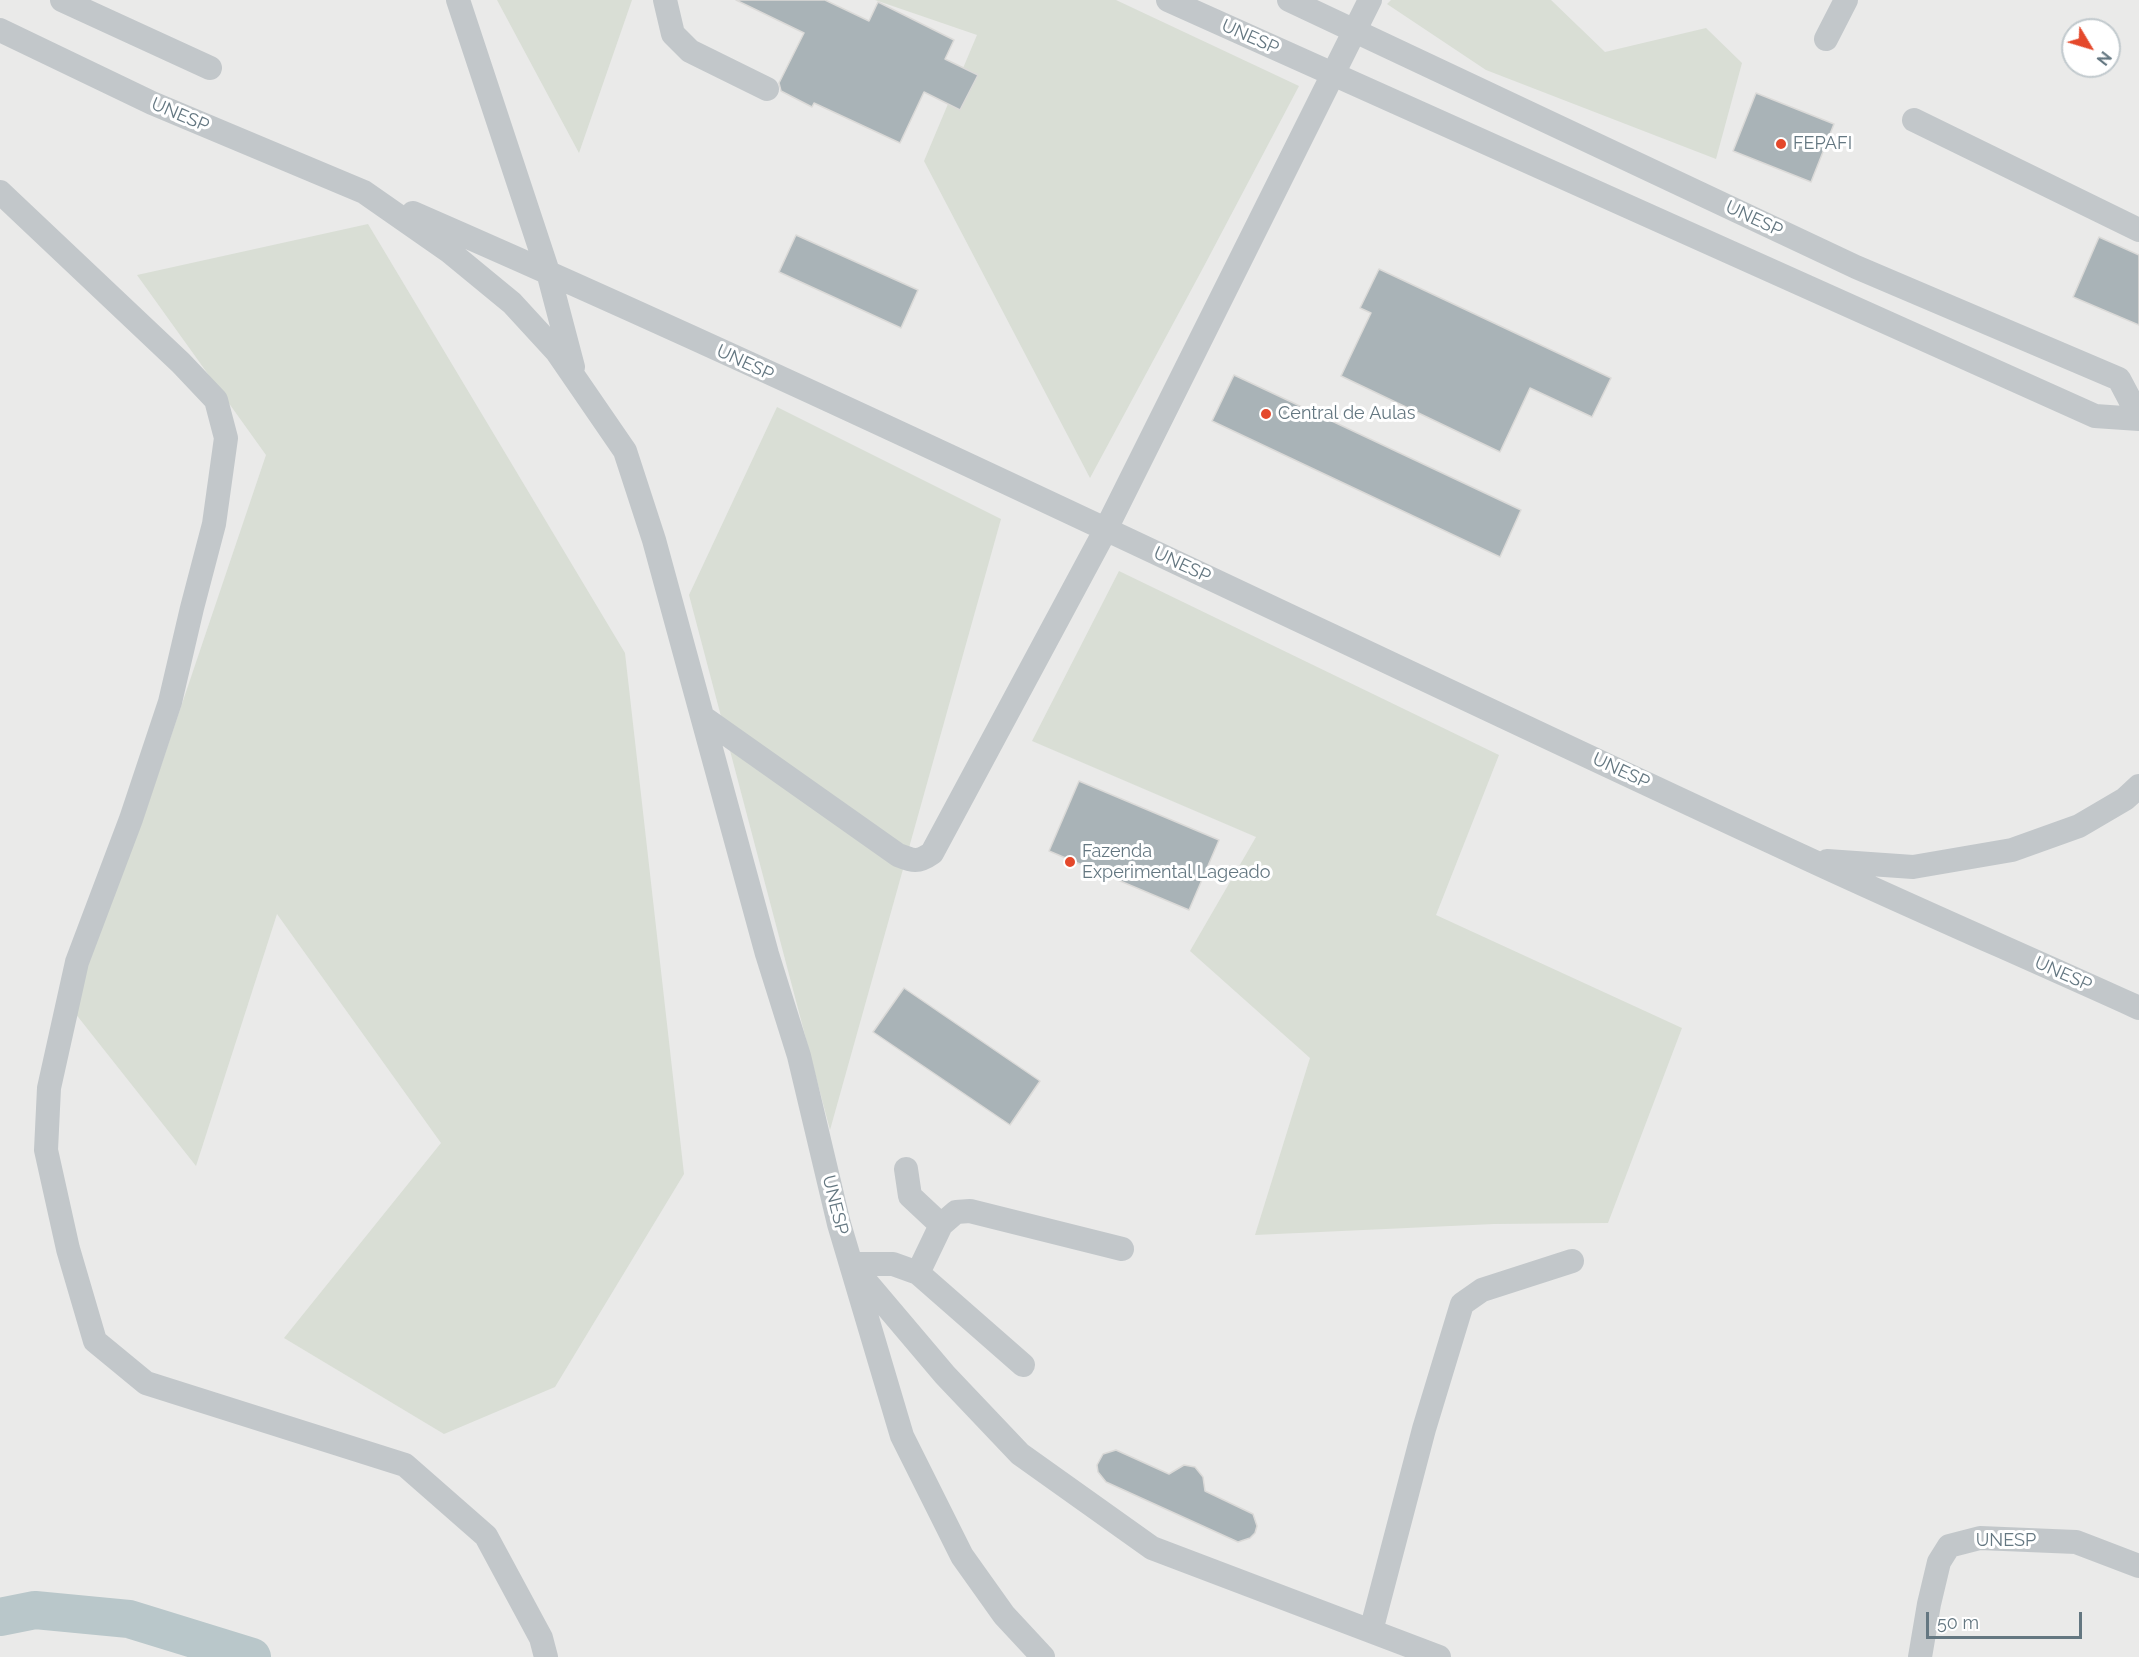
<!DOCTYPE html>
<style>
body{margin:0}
#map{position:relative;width:2139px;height:1657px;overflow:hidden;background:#f9f9f6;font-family:Raleway,sans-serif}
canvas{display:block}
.north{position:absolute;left:2061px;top:18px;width:60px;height:60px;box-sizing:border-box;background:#fff;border:2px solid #c1c9cd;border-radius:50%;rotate:128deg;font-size:16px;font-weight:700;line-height:24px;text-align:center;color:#647781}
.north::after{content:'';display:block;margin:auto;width:21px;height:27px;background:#e4482b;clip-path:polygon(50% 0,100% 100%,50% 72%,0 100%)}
.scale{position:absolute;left:1926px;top:1612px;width:156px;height:27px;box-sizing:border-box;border:3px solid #647781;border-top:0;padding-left:8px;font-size:18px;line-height:21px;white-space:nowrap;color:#647781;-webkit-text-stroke:4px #fff;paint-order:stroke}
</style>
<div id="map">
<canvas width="2139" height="1657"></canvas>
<div class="north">N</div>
<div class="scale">50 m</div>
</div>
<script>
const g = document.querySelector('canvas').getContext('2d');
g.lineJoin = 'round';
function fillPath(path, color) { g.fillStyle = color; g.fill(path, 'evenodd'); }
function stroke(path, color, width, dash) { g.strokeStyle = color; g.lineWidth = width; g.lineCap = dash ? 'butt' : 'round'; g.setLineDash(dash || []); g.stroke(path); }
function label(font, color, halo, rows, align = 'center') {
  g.font = font + ' Raleway,sans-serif'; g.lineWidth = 6; g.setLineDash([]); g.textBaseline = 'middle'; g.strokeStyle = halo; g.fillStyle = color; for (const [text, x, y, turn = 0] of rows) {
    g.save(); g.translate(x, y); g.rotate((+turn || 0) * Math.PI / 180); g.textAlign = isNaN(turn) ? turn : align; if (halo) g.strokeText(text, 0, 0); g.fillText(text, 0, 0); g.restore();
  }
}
fillPath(new Path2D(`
 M 0,0 L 2139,0 L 2139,1657 L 0,1657 ZM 2073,30 L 2109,30 L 2109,66 L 2073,66 Z`), '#eaeae9');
fillPath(new Path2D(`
 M 497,0 L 632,0 L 579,153 Z
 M 875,0 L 1116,0 L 1299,86 L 1203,268 L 1090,478 L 924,161 L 977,35 Z
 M 1391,0 L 1551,0 L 1605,52 L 1706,28 L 1742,63 L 1716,159 L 1486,70 L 1387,4 Z
 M 368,224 L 625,653 L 684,1174 L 555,1387 L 444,1434 L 284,1338 L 441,1143 L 277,914 L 196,1166 L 71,1008 L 162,763 L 266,455 L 137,275 Z
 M 777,407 L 1001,519 L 830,1130 L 689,595 Z
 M 1119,571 L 1499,755 L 1436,915 L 1682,1028 L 1608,1223 L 1494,1224 L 1255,1235 L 1310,1058 L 1190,951 L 1256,837 L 1032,741 Z`), '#d9ded5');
stroke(new Path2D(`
 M 0,1617 L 35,1610 L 129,1619 L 252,1657`), '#b9c7ca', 38);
const building = new Path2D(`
 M 736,0 L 825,0 L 869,21 L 878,2 L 954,40 L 945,59 L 978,75 L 960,110 L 924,92 L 900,143 L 814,103 L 812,107 L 781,91 L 779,83 L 804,33 Z
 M 1756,93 L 1834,124 L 1811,182 L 1733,151 Z
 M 796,235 L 918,290 L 901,328 L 779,272 Z
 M 2099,237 L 2139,255 L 2139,325 L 2073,297 Z
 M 1379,269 L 1611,378 L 1592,417 L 1530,388 L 1500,452 L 1341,376 L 1371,313 L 1360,308 Z
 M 1234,375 L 1521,510 L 1500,557 L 1212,421 Z
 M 1079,781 L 1219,840 L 1189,910 L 1049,851 Z
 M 904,988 L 1040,1081 L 1010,1125 L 873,1032 Z
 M 1116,1450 L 1169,1474 L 1184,1465 L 1195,1467 L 1203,1477 L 1205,1491 L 1253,1514 L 1257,1526 L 1255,1533 L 1250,1538 L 1238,1542 L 1106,1482 L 1098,1472 L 1097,1465 L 1103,1454 Z`);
fillPath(building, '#a9b3b7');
stroke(building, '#dbdad8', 1.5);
stroke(new Path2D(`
 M 62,0 L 210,68
 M 458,0 L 548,272 L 573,367
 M 665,0 L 673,34 L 690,51 L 767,89
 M 1168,0 L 2095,416 L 2139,419
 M 1289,0 L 1856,267 L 2119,379 L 2139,417
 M 0,30 L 152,103 L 364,192 L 450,252 L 512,303 L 557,352 L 625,451 L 654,540 L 767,954 L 799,1056 L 839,1224 L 902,1436 L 962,1556 L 1004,1615 L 1043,1657
 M 1826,39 L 1846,0
 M 1914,120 L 2139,230
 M 0,192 L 181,363 L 216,400 L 226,438 L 214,524 L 192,608 L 170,702 L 131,819 L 77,962 L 49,1088 L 46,1150 L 68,1249 L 95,1341 L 146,1383 L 405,1465 L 486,1536 L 541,1638 L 546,1657
 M 413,213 C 883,418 1343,644 1808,859 C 1918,910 2029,958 2139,1008
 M 704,718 L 898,855 C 913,861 918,863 932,853 L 1106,529 L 1370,0
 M 1827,861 L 1913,867 L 2012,850 L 2079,826 L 2125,799 L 2139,786
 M 906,1169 L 910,1196 L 941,1225
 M 918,1273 L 941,1225 L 956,1212 L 970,1211 L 1122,1249
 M 1023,1365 L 918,1273 L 893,1264 L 851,1264 L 945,1375 L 1020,1454 L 1152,1548 L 1439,1657
 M 1371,1631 L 1424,1429 L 1462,1304 L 1482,1290 L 1572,1261
 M 1920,1657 L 1929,1604 L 1939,1562 L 1949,1546 L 1980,1538 L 2076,1542 L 2139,1566`), '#c2c7ca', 24);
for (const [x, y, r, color] of [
 [1781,144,6,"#e4482b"],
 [1266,414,6,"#e4482b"],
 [1070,862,6,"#e4482b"]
]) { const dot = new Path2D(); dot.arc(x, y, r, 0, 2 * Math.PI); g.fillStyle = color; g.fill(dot); stroke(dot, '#fff', 2); }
label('18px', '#647781', '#fff', [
 ["UNESP",1250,37,24],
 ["UNESP",180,115,23],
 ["UNESP",1754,219,25],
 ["UNESP",745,363,25],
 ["UNESP",1182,565,25],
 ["UNESP",1621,771,25],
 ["UNESP",2063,974,24],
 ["UNESP",835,1205,76],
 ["UNESP",2006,1541]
]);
label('18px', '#647781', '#fff', [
 ["FEPAFI",1793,144],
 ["Central de Aulas",1278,414],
 ["Fazenda",1082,852],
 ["Experimental Lageado",1082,873]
], 'left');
</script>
